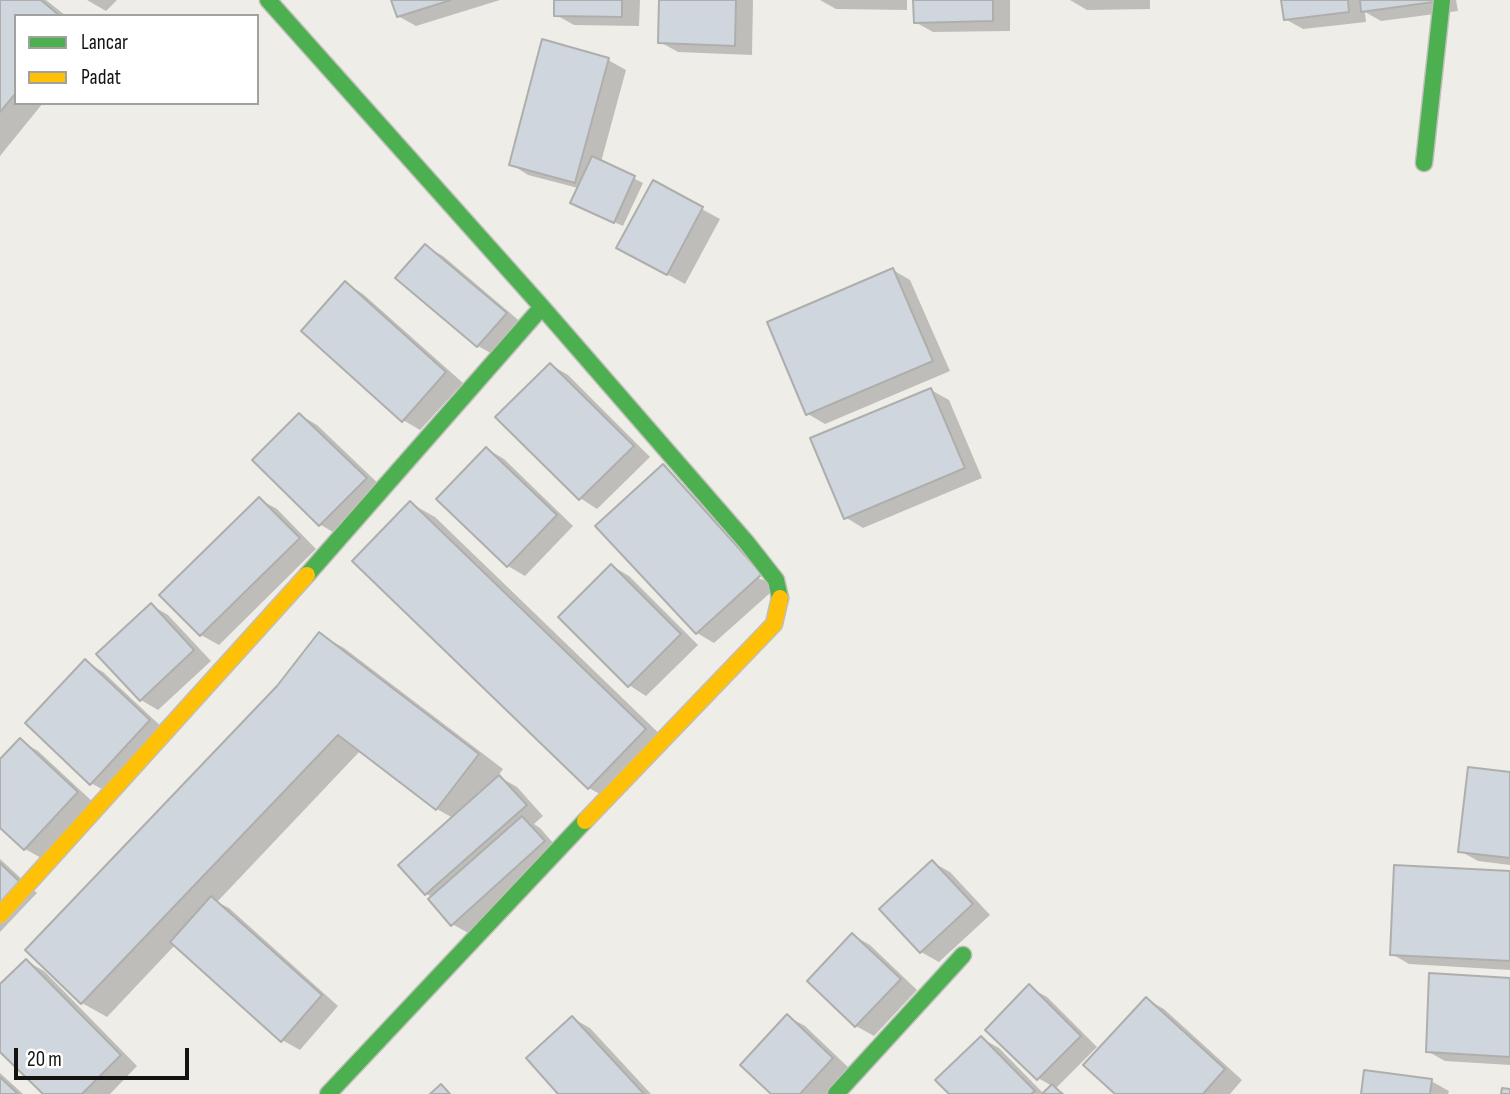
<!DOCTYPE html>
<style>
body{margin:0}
#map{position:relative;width:1510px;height:1094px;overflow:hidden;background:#eeede8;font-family:"Sofia Sans Condensed",sans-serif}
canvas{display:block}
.legend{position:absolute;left:14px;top:14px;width:245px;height:91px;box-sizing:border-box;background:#fff;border:2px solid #a1a19f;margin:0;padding:9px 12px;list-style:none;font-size:21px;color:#141310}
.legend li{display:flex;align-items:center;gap:14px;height:35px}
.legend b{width:35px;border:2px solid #a1a19f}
.scale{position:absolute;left:14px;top:1048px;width:175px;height:32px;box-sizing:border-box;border:4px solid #141310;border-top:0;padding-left:9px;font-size:21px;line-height:24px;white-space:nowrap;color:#141310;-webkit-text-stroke:5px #fff;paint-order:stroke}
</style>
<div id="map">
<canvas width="1510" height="1094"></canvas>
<ul class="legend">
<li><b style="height:9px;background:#4caf50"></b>Lancar</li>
<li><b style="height:9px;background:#ffc107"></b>Padat</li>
</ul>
<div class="scale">20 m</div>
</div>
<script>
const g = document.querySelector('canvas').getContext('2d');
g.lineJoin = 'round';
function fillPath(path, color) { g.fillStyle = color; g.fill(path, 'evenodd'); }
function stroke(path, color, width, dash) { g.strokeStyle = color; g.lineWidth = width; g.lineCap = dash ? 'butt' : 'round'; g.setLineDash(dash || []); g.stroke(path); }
fillPath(new Path2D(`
 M 0,0 L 46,0 L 66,16 L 16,16 L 16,103 L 43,103 L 0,156 Z
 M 87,0 L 117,0 L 106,11 Z
 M 393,0 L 500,0 L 416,26 L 398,16 Z
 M 556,0 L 640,0 L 639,26 L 574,25 L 556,15 Z
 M 661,0 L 753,0 L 752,55 L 678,52 L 660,42 Z
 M 820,0 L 907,0 L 907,10 L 836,9 Z
 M 915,0 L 1010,0 L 1010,31 L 933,32 L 915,22 Z
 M 1070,0 L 1150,0 L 1150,9 L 1087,10 Z
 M 1283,0 L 1456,0 L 1458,11 L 1381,21 L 1365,12 L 1366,22 L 1303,29 L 1285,19 Z
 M 608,60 L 626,70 L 601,162 L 643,183 L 623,226 L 580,207 L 578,188 L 528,175 L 511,164 Z
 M 654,183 L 720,219 L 685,284 L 636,257 Z
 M 425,246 L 443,256 L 523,324 L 496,356 L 478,346 L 398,278 Z
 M 893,270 L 910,280 L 950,371 L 825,424 L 808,414 Z
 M 346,283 L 363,294 L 463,383 L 420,430 L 403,420 Z
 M 551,365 L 568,375 L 650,457 L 597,509 L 580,498 Z
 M 931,390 L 949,400 L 982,478 L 863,528 L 845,517 Z
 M 300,415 L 317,425 L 384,489 L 338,535 L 321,525 L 255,460 Z
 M 487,449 L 504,459 L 573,526 L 525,576 L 508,566 Z
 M 259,499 L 277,509 L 316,549 L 219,645 L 201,635 Z
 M 410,503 L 435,517 L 670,744 L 614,802 L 589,788 L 354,561 Z
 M 598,526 L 779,585 L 714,643 L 697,633 Z
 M 612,566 L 629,576 L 698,645 L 646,696 L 629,685 Z
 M 151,605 L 168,615 L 211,661 L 158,710 L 141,700 Z
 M 319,634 L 344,648 L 503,769 L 498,776 L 517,787 L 543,816 L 534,824 L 540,828 L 561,852 L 470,934 L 452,924 L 433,897 L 426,894 L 453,818 L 437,809 L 361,750 L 217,902 L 229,908 L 338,1006 L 300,1050 L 282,1040 L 175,945 L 107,1017 L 82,1003 L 278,687 Z
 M 86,662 L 103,672 L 166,731 L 109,793 L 91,783 Z
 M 20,741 L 38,751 L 94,803 L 43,859 L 25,849 L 0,825 L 0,762 Z
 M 1510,774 L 1510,865 L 1478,861 L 1460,851 Z
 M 0,859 L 37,893 L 0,932 Z
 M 932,862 L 950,872 L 990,915 L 939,962 L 921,952 Z
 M 1510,873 L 1510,970 L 1409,964 L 1392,954 Z
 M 852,935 L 870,945 L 917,990 L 874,1036 L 856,1026 L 809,981 Z
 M 26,961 L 44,971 L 137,1066 L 110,1094 L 45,1094 L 0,1049 L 0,987 Z
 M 1510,979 L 1510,1065 L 1445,1061 L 1427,1051 Z
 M 1029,987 L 1047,997 L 1097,1047 L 1056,1088 L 1065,1094 L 1045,1094 L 1052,1086 L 1038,1078 Z
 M 1146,999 L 1164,1009 L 1242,1080 L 1230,1094 L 1117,1094 Z
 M 787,1016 L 805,1026 L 850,1069 L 827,1094 L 774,1094 Z
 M 572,1018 L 590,1028 L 651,1094 L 561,1094 Z
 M 981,1038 L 999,1048 L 1044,1094 L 951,1094 Z
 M 0,1073 L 23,1094 L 0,1094 Z
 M 1431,1081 L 1449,1091 L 1448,1094 L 1362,1094 Z`), '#0003');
const building = new Path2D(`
 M 0,0 L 41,0 L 60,16 L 16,16 L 16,93 L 0,112 Z
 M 391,0 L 451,0 L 397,17 Z
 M 554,0 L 622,0 L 622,17 L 554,16 Z
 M 659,0 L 736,0 L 735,46 L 658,43 Z
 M 913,0 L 993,0 L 993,21 L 914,23 Z
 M 1281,0 L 1348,0 L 1349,12 L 1284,20 Z
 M 1360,0 L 1440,0 L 1441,1 L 1361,12 Z
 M 542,39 L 609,58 L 575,183 L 509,165 Z
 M 592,156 L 635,176 L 614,223 L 570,203 Z
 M 653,180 L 703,207 L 667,275 L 616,248 Z
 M 425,244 L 507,313 L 477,347 L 395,278 Z
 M 893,268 L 933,361 L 806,415 L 767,322 Z
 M 345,281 L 446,372 L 402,422 L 301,331 Z
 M 550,363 L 634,446 L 579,500 L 495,417 Z
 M 931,388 L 965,468 L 844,519 L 810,438 Z
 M 299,413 L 367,478 L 319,526 L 252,460 Z
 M 486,447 L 557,515 L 507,567 L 436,499 Z
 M 663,464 L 762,574 L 696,634 L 595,526 Z
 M 259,497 L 300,538 L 200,636 L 159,595 Z
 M 410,501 L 646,729 L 588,789 L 352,561 Z
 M 611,564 L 681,634 L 628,687 L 558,617 Z
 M 151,603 L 194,650 L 140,701 L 96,654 Z
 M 319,632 L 479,754 L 436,810 L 338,735 L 81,1004 L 25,950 L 277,686 Z
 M 85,659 L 150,720 L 90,785 L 25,723 Z
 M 20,738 L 78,792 L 24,850 L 0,828 L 0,759 Z
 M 1468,767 L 1510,772 L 1510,858 L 1458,852 Z
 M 499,775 L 527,805 L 425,895 L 398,865 Z
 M 522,816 L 545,841 L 451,926 L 428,899 Z
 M 932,860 L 973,904 L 920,953 L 879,909 Z
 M 0,863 L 20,882 L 0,904 Z
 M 1394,865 L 1510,871 L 1510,961 L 1390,955 Z
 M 211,896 L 322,995 L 281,1042 L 170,942 Z
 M 852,933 L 901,979 L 855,1027 L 807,981 Z
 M 26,959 L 121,1055 L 82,1094 L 43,1094 L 0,1052 L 0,984 Z
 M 1429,973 L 1510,978 L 1510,1057 L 1426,1052 Z
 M 1029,984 L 1081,1036 L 1037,1080 L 985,1030 Z
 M 1146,997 L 1225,1069 L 1203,1094 L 1115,1094 L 1083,1065 Z
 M 787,1014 L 833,1058 L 800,1094 L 771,1094 L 740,1065 Z
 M 572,1016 L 644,1094 L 558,1094 L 526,1058 Z
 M 981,1036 L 1035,1091 L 1031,1094 L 949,1094 L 935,1080 Z
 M 1364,1070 L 1432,1079 L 1430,1094 L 1361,1094 Z
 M 0,1077 L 18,1094 L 0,1094 Z
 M 441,1084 L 450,1094 L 430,1094 Z
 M 1052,1084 L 1062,1094 L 1042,1094 Z
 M 1502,1088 L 1510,1089 L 1510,1094 L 1501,1094 Z`);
fillPath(building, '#d0d6dd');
stroke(building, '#aeaead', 2);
const fast = new Path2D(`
 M 268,0 L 542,307 L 747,543 L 776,580 L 780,598
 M 1424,163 L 1442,0
 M 307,575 L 542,307
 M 328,1094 L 585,821
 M 836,1094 L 963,955`);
const slow = new Path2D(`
 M 585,821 L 774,624 L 780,598
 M 0,915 L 307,575`);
stroke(fast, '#c0bfbb', 19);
stroke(slow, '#c0bfbb', 19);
stroke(fast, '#4caf50', 16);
stroke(slow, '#ffc107', 16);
</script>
